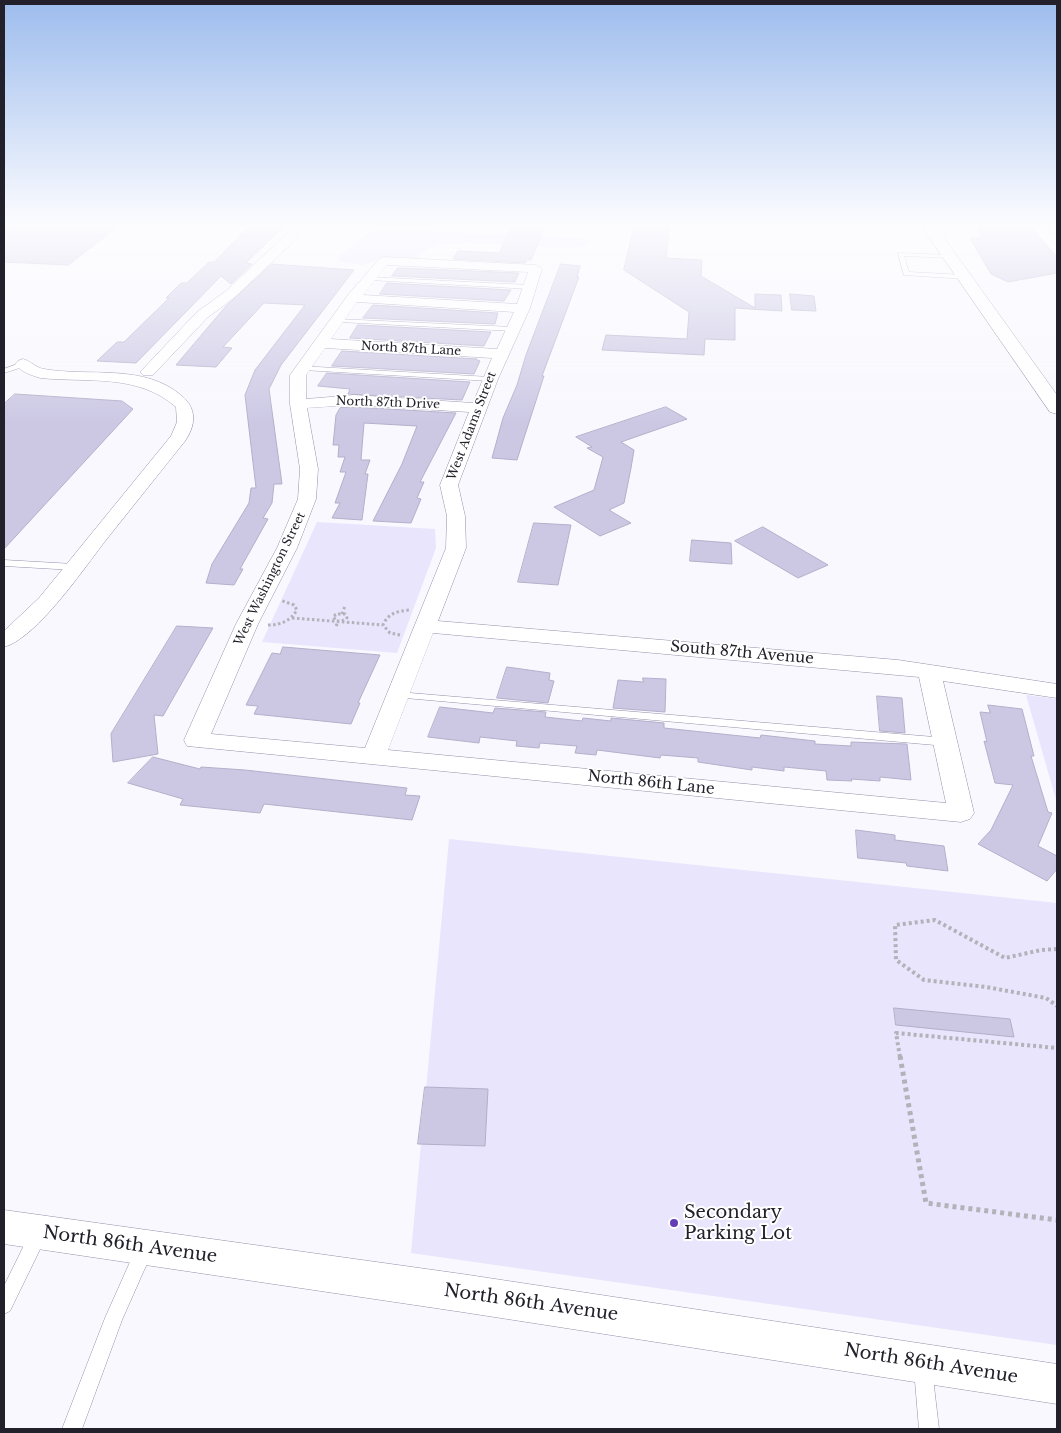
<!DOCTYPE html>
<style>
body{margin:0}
#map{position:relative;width:1061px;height:1433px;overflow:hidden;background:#f9f8fe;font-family:"Libre Baskerville",serif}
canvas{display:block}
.frame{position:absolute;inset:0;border:5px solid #22212b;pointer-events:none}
</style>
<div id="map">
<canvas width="1061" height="1433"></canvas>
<div class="frame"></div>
</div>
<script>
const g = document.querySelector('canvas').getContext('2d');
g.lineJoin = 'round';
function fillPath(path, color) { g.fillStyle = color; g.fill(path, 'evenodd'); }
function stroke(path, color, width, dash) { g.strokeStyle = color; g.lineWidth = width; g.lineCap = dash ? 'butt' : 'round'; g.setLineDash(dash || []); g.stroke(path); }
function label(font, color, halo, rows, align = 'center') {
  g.font = font + ' "Libre Baskerville",serif'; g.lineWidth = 4; g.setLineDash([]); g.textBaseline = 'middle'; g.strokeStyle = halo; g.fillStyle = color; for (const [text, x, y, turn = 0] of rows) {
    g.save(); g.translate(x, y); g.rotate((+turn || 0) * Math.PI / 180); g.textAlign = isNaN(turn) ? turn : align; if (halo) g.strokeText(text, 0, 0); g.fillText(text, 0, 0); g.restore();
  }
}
fillPath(new Path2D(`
 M 378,229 L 579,238 L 585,239 L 588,244 L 576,248 L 470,243 L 443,244 L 420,252 L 417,258 L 381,259 L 363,265 L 341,262 L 339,256 C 354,245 361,235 378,229 Z
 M 317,522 L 435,529 L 436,548 L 397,653 L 262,642 Z
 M 1026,695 L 1057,699 L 1057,803 Z
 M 449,839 L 1057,903 L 1057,1345 L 411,1253 Z`), '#e8e5fd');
const building = new Path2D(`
 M 4,224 L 121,224 L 68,265 L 4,262 Z
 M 252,224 L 286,224 L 250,259 L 246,263 L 252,264 L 231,284 L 221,276 L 136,363 L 97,361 L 117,342 L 124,342 L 169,298 L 166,298 L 181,283 L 187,283 L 209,262 L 214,262 Z
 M 513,224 L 546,224 L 531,260 L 527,260 L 525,263 L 453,259 L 458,251 L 499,253 Z
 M 635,224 L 670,224 L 666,258 L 702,260 L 701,276 L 755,308 L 755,294 L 781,295 L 782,311 L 735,308 L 735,340 L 705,339 L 704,355 L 602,350 L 606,335 L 687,339 L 689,312 L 624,270 Z
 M 1009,225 L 1030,226 L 1057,257 L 1057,273 L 1008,282 L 991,274 L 970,238 L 982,238 L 977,226 L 1011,228 Z
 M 272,264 L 354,270 L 281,365 L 269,389 L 282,484 L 274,484 L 272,503 L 263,518 L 268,519 L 240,569 L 243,569 L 234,585 L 206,583 L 212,564 L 249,503 L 251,488 L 256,488 L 245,395 L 255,370 L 305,305 L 264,303 L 223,347 L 232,348 L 216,367 L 176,365 L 226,306 Z
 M 561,264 L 580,266 L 577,277 L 579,277 L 542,376 L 544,376 L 523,441 L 517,460 L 492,458 L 503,418 L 517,385 L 526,355 Z
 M 398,268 L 425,269 L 519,273 L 515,282 L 392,276 Z
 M 387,283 L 511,290 L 504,301 L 380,294 Z
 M 790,294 L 814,296 L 816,311 L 792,310 Z
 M 373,305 L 498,313 L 495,324 L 363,318 Z
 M 358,325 L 491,332 L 484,346 L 350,338 Z
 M 342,351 L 477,359 L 477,360 L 480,361 L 474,374 L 332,366 Z
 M 327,373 L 470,382 L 462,400 L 348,394 L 350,389 L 318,386 Z
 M 15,394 L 122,401 L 133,409 L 4,549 L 4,404 Z
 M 354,407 L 456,413 L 420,482 L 424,482 L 417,498 L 421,499 L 411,523 L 373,521 L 402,464 L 417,426 L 364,423 L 361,460 L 370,460 L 365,474 L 368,474 L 362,520 L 332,518 L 340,503 L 335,503 L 346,472 L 340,472 L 345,457 L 338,457 L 339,445 L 333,445 L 336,415 L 340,408 Z
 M 666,407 L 687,419 L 621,442 L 634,450 L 631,468 L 624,503 L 609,510 L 631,523 L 600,536 L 554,507 L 594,490 L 603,457 L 587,448 L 592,447 L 576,437 Z
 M 534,523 L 571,525 L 558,585 L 518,582 Z
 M 763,527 L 828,565 L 798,578 L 735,541 Z
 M 692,540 L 731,543 L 732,564 L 690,561 Z
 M 177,626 L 213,628 L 163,716 L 154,715 L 158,754 L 113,762 L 111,734 Z
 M 283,647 L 380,655 L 358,703 L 360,703 L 351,724 L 254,714 L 258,706 L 246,705 L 272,653 L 280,654 Z
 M 507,667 L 550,673 L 549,680 L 554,681 L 548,703 L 497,698 Z
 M 643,678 L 666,679 L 665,712 L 613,708 L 618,680 L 643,682 Z
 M 877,696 L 902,698 L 905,733 L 880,731 Z
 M 988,705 L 1022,709 L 1034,756 L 1031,756 L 1048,812 L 1052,813 L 1038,846 L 1057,856 L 1057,869 L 1047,881 L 978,844 L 991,830 L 1013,785 L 995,783 L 984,741 L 987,742 L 980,712 L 990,713 Z
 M 440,707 L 493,713 L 495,708 L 546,712 L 545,717 L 582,721 L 583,718 L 611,721 L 611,718 L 664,723 L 664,728 L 760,738 L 761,735 L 815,741 L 815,744 L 851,746 L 851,742 L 907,744 L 911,780 L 880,777 L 880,781 L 851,779 L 852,781 L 827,780 L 826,771 L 784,767 L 784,771 L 752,767 L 752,770 L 698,762 L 698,758 L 661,755 L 660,758 L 597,750 L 596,755 L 575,753 L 577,746 L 540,743 L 539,748 L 516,746 L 517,741 L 480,737 L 479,743 L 428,737 Z
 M 153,757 L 200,769 L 201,767 L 245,770 L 407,788 L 405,795 L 420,796 L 412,820 L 264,804 L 260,813 L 180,805 L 183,799 L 128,783 Z
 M 856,830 L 895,835 L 895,840 L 944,846 L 948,871 L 907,866 L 906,863 L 858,858 Z
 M 894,1008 L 1010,1019 L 1014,1037 L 896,1025 Z
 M 425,1087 L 488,1089 L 485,1146 L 418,1144 Z`);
fillPath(building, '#ccc8e4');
stroke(building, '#b3afca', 1);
const service = new Path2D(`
 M 898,253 L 953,255 L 953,257 L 951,258 L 904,256 L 909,272 L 965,275 L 968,277 L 965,279 L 904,275 Z
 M 368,277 L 530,285 L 533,287 L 530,289 L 370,280 L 368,279 Z
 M 337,319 L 513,327 L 516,329 L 513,331 L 339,322 L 336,320 Z
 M 23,362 L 26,362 L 26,366 L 4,373 L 4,369 Z
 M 300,366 L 490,377 L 494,379 L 490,381 L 303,370 L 300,370 Z
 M 4,560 L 74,564 L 79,567 L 74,570 L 4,566 Z
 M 398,692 L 946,738 L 952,742 L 946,746 L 394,697 L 392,695 L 394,693 Z
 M 38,1227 L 44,1229 L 47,1235 L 10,1311 L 4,1314 L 4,1286 L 32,1229 Z
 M 144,1241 L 150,1244 L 153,1250 L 122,1320 L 82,1429 L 62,1429 L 105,1318 L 138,1244 Z
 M 923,1360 L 930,1362 L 932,1369 L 939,1429 L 919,1429 L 914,1369 L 916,1362 Z`);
const minor = new Path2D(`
 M 297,224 L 309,224 L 289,246 L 235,297 L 207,318 L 153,375 L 143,375 L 140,372 L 143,369 L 197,312 L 226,291 Z
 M 1044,224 L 1056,224 L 1057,234 L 1053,234 Z
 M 384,257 L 536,265 L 542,269 L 530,308 L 498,379 L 458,485 L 465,516 L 466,548 L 438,621 L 898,660 L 1057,684 L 1057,698 L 943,681 L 974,813 L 970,819 L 961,822 L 187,746 L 184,740 L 236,624 L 277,548 L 298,499 L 300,469 L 290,404 L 290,375 L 348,295 L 380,258 ZM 387,265 L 528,272 L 517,304 L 363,295 ZM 357,302 L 514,312 L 497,349 L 331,339 ZM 325,348 L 492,358 L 473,403 L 354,395 L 306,399 L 306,375 ZM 354,405 L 469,412 L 440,485 L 447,516 L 446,548 L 365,748 L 211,734 L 258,624 L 297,548 L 316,499 L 318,469 L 307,408 ZM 433,633 L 919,677 L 946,803 L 388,750 Z
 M 23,359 C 31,361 36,368 44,369 C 90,377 144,363 182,396 C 197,409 196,425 185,441 C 159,474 132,507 106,540 C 85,567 37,638 4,647 L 4,631 L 39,598 L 171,436 L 177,422 L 176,407 C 137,373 88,383 40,378 C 31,375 21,372 15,364 L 18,361 Z
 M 4,1210 L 462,1274 L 1057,1364 L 1057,1404 L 462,1312 L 4,1244 Z`);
const primary = new Path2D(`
 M 920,224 L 934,224 L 1057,395 L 1057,414 L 1050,412 Z`);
stroke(service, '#9490ab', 1);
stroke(minor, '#9490ab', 1);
stroke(primary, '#9490ab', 1);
stroke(new Path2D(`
 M 338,614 L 345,614 L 347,618 L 342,621 L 336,621 L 333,616 Z
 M 342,614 L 345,606
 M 292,618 L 383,625
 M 268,625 C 281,625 290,621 297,610 L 294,605 L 280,600
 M 336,626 L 338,622
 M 400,635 L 390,633 L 383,625 C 388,613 398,611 410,610`), '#b3b2b9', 3, [2.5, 2.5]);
stroke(new Path2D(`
 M 1057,949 L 1041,950 L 1005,958 L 935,920 L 895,925 L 896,960 L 924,980 L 986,987 L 1046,998 L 1057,1006
 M 900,1057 L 896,1033 L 1057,1048`), '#b3b2b9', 4, [3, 3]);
stroke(new Path2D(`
 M 900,1056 L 926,1203 L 1057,1220`), '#b3b2b9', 5, [4, 4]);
fillPath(service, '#fff');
fillPath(minor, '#fff');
fillPath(primary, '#fff');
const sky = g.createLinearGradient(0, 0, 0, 424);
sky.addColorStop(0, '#9dbced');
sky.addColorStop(0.53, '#fcfcff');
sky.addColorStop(1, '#fcfcff00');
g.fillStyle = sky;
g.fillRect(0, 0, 1061, 424);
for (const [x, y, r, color] of [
 [674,1223,5,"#623db5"]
]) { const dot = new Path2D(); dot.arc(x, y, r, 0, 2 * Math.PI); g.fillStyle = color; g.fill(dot); stroke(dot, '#fff', 2); }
label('12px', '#22212b', '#fff', [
 ["North 87th Lane",411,349,3],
 ["North 87th Drive",388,403,2],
 ["West Adams Street",472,426,-69],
 ["West Washington Street",270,579,-64]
]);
label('15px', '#22212b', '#fff', [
 ["South 87th Avenue",742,653,5],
 ["North 86th Lane",651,783,6]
]);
label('18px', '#22212b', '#fff', [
 ["Secondary",684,1213],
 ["Parking Lot",684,1234]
], 'left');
label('18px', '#22212b', '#fff', [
 ["North 86th Avenue",130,1245,8],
 ["North 86th Avenue",531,1303,8],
 ["North 86th Avenue",931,1364,9]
]);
</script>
